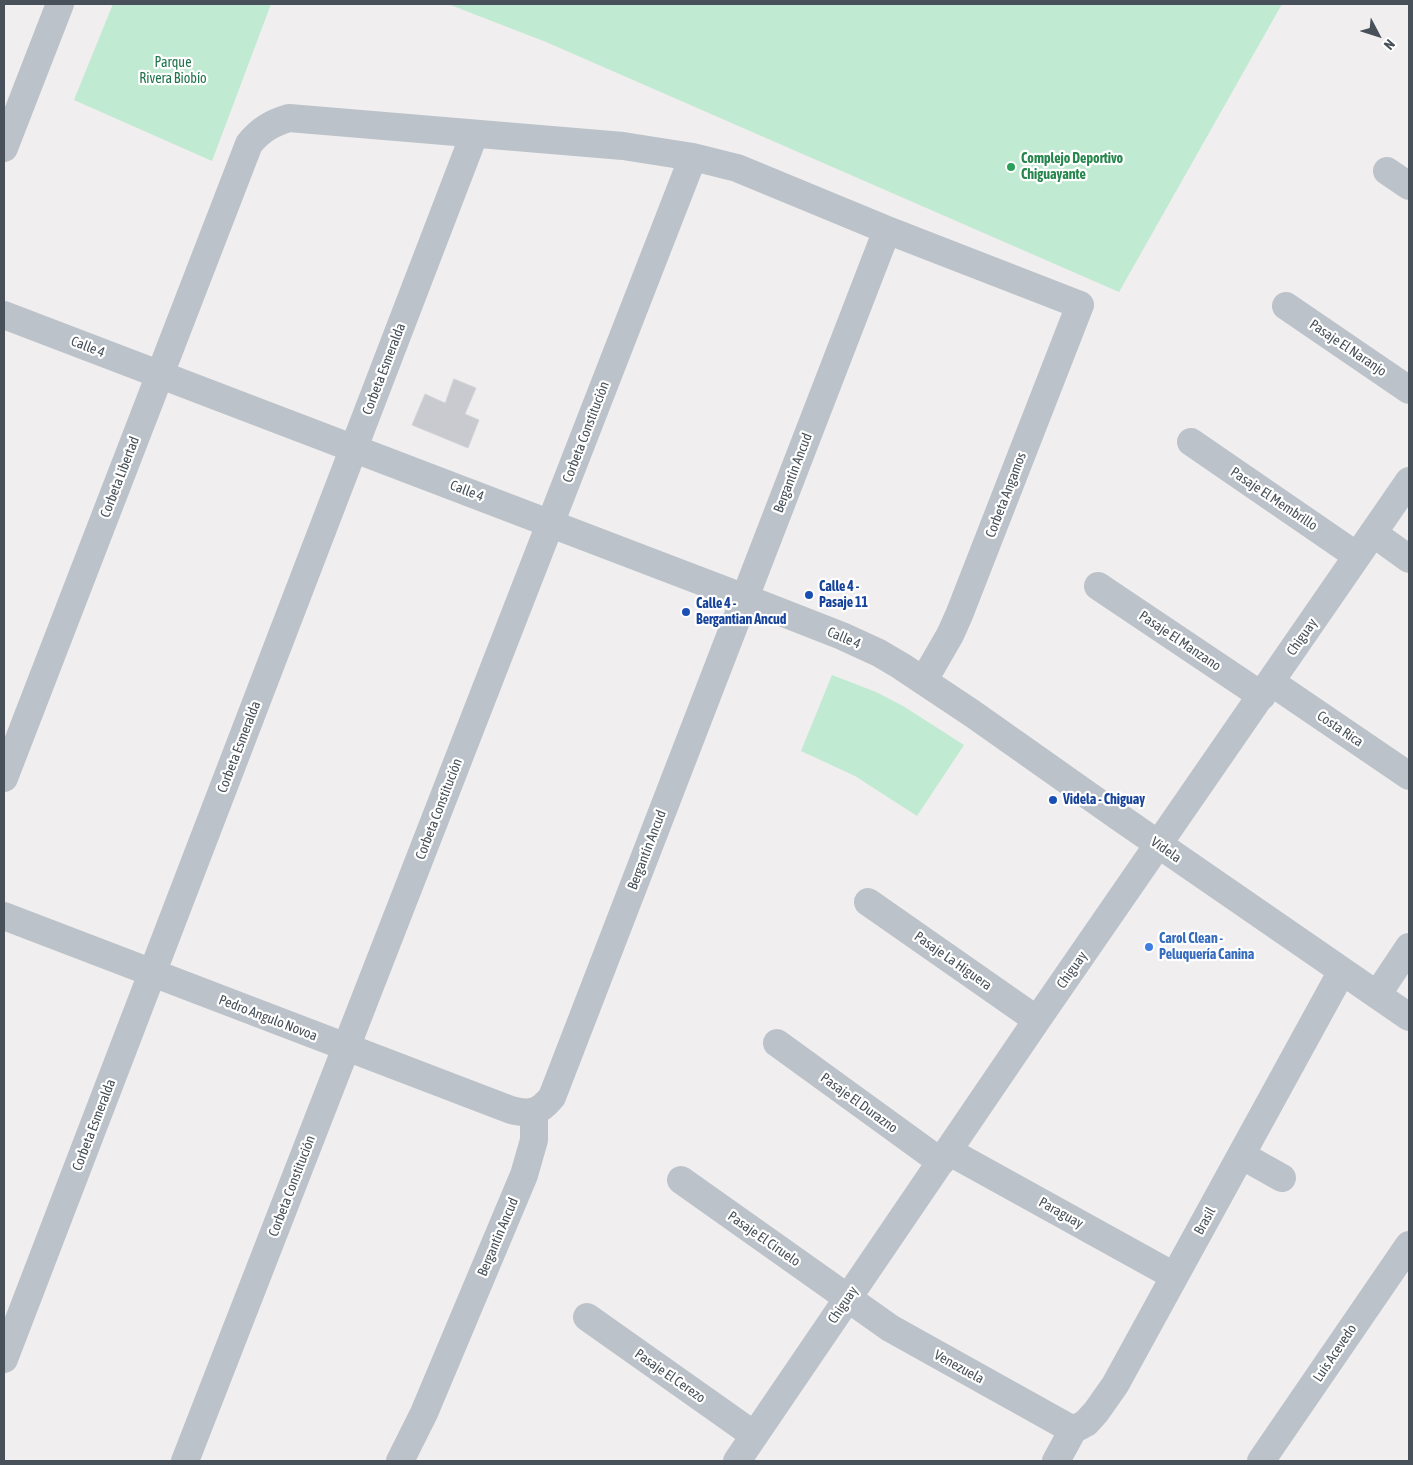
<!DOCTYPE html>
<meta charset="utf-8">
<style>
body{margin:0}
#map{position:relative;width:1413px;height:1465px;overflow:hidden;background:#f0eeee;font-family:"Asap Condensed",sans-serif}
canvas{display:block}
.frame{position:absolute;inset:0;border:5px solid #485159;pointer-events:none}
.north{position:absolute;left:1353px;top:10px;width:50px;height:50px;-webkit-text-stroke:4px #fff;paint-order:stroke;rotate:130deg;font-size:14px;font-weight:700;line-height:20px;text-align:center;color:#485159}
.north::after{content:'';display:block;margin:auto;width:18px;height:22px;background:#485159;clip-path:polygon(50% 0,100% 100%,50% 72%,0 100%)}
</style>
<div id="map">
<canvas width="1413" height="1465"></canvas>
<div class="frame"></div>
<div class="north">N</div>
</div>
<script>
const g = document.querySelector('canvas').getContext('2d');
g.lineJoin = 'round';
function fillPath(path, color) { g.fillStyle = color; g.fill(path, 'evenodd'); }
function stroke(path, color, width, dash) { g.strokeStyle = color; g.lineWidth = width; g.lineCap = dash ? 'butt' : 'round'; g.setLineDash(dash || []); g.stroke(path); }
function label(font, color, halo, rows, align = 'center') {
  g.font = font + ' "Asap Condensed",sans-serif'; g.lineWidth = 4.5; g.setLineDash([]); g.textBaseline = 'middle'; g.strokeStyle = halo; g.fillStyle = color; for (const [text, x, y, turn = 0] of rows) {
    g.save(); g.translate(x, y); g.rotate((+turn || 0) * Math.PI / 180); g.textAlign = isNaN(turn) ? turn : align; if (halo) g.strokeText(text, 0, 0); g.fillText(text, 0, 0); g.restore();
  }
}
fillPath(new Path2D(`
 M 113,4 L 271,4 L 212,161 L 74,100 Z
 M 448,4 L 1282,4 L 1119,292 L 546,42 Z
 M 832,675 L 876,692 L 903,706 L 964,745 L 917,816 L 855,776 L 801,751 Z`), '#c0ead1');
const building = new Path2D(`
 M 454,379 L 476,388 L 465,414 L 479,420 L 468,448 L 412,425 L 425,394 L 445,403 Z`);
fillPath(building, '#c9cad0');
stroke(building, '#d2d4d9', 1);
stroke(new Path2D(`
 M 4,148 L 60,4
 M 1387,171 L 1409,186
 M 1286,306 L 1409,390
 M 4,315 L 745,598 L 842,636 L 879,653 L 901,666 L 973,714 L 1119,817 L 1409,1017
 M 1191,442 L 1357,556
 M 1373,533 L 1409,559
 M 1098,586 L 1262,696
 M 1271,682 L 1409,776
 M 4,778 L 249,144 C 260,130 272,123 289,118 L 623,146 L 693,157 L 737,168 L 887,230 L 1080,305 L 959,615 L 950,635 L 924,680
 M 868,902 L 1037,1020
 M 4,916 L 511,1110 C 530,1115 539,1113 552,1097 L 887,230
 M 1377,995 L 1409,947
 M 777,1043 L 941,1162
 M 948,1151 L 1174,1276
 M 1241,1155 L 1282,1178
 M 681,1180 L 890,1328 L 1073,1430
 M 587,1317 L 754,1435
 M 4,1359 L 474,135
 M 185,1461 L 693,157
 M 400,1461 L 424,1413 L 524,1175 L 534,1140 L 534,1112
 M 737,1461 L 1037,1020 L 1409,481
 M 1056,1461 L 1073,1430 L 1086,1423 L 1096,1412 L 1115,1385 L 1342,971
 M 1261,1461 L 1409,1245`), '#bbc2c9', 28);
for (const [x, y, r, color] of [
 [1011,167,5,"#2e9e5b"],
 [809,595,5,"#1a4fb4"],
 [686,612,5,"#1a4fb4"],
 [1053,800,5,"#1a4fb4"],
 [1149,947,5,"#3f7fe0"]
]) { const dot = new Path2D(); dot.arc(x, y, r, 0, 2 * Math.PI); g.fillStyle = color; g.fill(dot); stroke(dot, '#fff', 2); }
label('14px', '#1f744c', '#fff', [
 ["Parque",173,63],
 ["Rivera Biobío",173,79]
]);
label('bold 14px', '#27864d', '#fff', [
 ["Complejo Deportivo",1021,159],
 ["Chiguayante",1021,175]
], 'left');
label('14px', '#485159', '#fff', [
 ["Calle 4",88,347,21],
 ["Pasaje El Naranjo",1348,348,34],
 ["Corbeta Esmeralda",384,369,-69],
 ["Corbeta Constitución",586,432,-69],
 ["Bergantín Ancud",793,473,-69],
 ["Corbeta Libertad",120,477,-69],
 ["Calle 4",467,491,21],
 ["Corbeta Angamos",1006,495,-69],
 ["Pasaje El Membrillo",1274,499,34],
 ["Chiguay",1302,637,-55],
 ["Calle 4",844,638,23],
 ["Pasaje El Manzano",1180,641,34],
 ["Costa Rica",1340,729,34],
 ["Corbeta Esmeralda",239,747,-69],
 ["Corbeta Constitución",439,809,-69],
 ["Bergantín Ancud",647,850,-69],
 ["Videla",1166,850,35],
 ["Pasaje La Higuera",953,961,35],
 ["Chiguay",1072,970,-55],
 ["Pedro Angulo Novoa",268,1018,21],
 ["Pasaje El Durazno",859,1103,36],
 ["Corbeta Esmeralda",94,1125,-69],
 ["Corbeta Constitución",292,1186,-69],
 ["Paraguay",1061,1213,29],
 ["Brasil",1205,1221,-61],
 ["Bergantín Ancud",498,1237,-67],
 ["Pasaje El Ciruelo",764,1239,35],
 ["Chiguay",843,1305,-56],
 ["Luis Acevedo",1335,1353,-56],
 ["Venezuela",959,1367,29],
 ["Pasaje El Cerezo",670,1376,35]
]);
label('bold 14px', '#164399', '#fff', [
 ["Calle 4 -",819,587],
 ["Pasaje 11",819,603],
 ["Calle 4 -",696,604],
 ["Bergantian Ancud",696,620],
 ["Videla - Chiguay",1063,800]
], 'left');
label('bold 14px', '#366cbe', '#fff', [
 ["Carol Clean -",1159,939],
 ["Peluquería Canina",1159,955]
], 'left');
</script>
